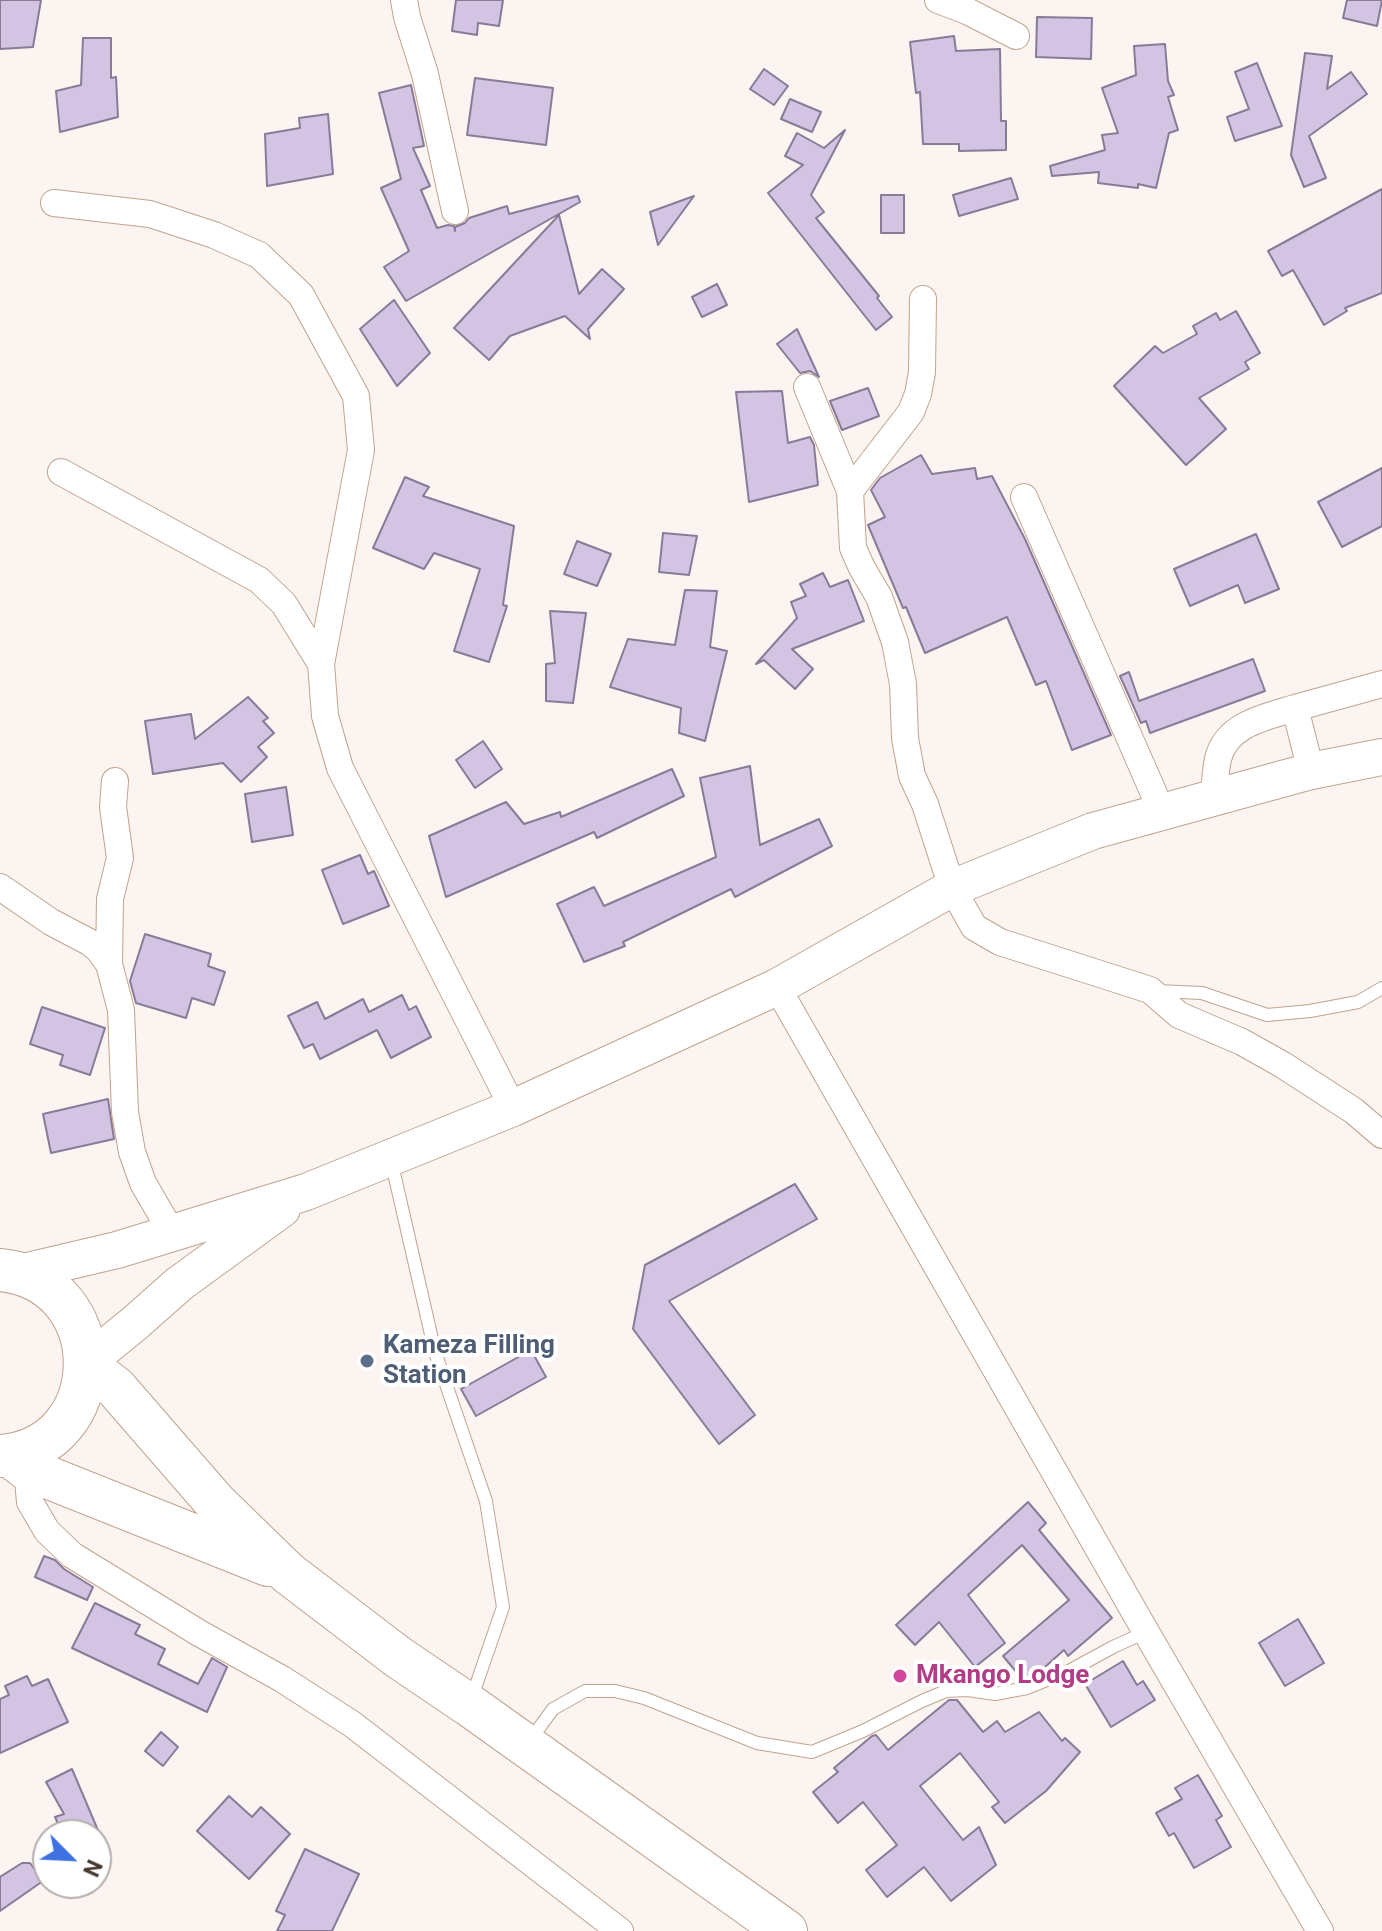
<!DOCTYPE html>
<style>
body{margin:0}
#map{position:relative;width:1382px;height:1931px;overflow:hidden;background:#fbf4f0;font-family:Roboto,sans-serif}
canvas{display:block}
.north{position:absolute;left:32px;top:1819px;width:80px;height:80px;box-sizing:border-box;background:#fff;border:2px solid #b4afac;border-radius:50%;rotate:114deg;font-size:22px;font-weight:700;line-height:32px;text-align:center;color:#44382f}
.north::after{content:'';display:block;margin:auto;width:28px;height:36px;background:#3e72e2;clip-path:polygon(50% 0,100% 100%,50% 72%,0 100%)}
</style>
<div id="map">
<canvas width="1382" height="1931"></canvas>
<div class="north">N</div>
</div>
<script>
const g = document.querySelector('canvas').getContext('2d');
g.lineJoin = 'round';
function fillPath(path, color) { g.fillStyle = color; g.fill(path, 'evenodd'); }
function stroke(path, color, width, dash) { g.strokeStyle = color; g.lineWidth = width; g.lineCap = dash ? 'butt' : 'round'; g.setLineDash(dash || []); g.stroke(path); }
function label(font, color, halo, rows, align = 'center') {
  g.font = font + ' Roboto,sans-serif'; g.lineWidth = 8; g.setLineDash([]); g.textBaseline = 'middle'; g.strokeStyle = halo; g.fillStyle = color; for (const [text, x, y, turn = 0] of rows) {
    g.save(); g.translate(x, y); g.rotate((+turn || 0) * Math.PI / 180); g.textAlign = isNaN(turn) ? turn : align; if (halo) g.strokeText(text, 0, 0); g.fillText(text, 0, 0); g.restore();
  }
}
const building = new Path2D(`
 M 0,0 L 41,0 L 33,47 L 0,49 Z
 M 456,0 L 503,0 L 499,26 L 478,23 L 477,35 L 452,31 Z
 M 1347,0 L 1382,0 L 1377,26 L 1343,18 Z
 M 1037,17 L 1092,18 L 1091,59 L 1036,57 Z
 M 954,36 L 956,51 L 1000,49 L 1001,121 L 1006,121 L 1006,150 L 959,151 L 959,144 L 923,144 L 920,92 L 916,93 L 910,42 Z
 M 83,38 L 111,38 L 111,78 L 116,77 L 118,117 L 60,132 L 56,91 L 81,85 Z
 M 1165,44 L 1168,81 L 1174,95 L 1168,97 L 1178,130 L 1169,133 L 1156,188 L 1138,184 L 1138,188 L 1098,183 L 1099,172 L 1052,176 L 1050,166 L 1105,150 L 1102,135 L 1118,133 L 1102,88 L 1136,75 L 1134,46 Z
 M 1305,53 L 1332,56 L 1327,89 L 1351,72 L 1367,94 L 1309,136 L 1326,178 L 1304,187 L 1291,155 Z
 M 1257,63 L 1282,126 L 1235,141 L 1227,117 L 1249,109 L 1235,72 Z
 M 764,69 L 788,86 L 774,105 L 750,89 Z
 M 475,78 L 553,88 L 546,145 L 467,135 Z
 M 411,85 L 424,146 L 413,148 L 430,186 L 421,190 L 437,228 L 448,225 L 454,226 L 455,231 L 455,227 L 465,223 L 469,218 L 507,206 L 509,214 L 578,196 L 580,202 L 406,301 L 384,267 L 409,251 L 381,188 L 401,179 L 379,93 Z
 M 790,99 L 821,112 L 812,132 L 781,119 Z
 M 328,114 L 333,174 L 267,186 L 265,134 L 300,128 L 299,118 Z
 M 845,130 L 811,195 L 824,212 L 816,218 L 879,296 L 877,298 L 892,317 L 876,330 L 768,193 L 803,165 L 785,156 L 797,133 L 824,148 Z
 M 1011,178 L 1018,199 L 959,216 L 953,195 Z
 M 1382,189 L 1382,293 L 1345,308 L 1347,311 L 1324,325 L 1293,270 L 1282,276 L 1268,251 Z
 M 881,195 L 904,195 L 904,233 L 881,233 Z
 M 694,196 L 658,245 L 650,212 Z
 M 559,215 L 579,294 L 602,269 L 624,289 L 588,329 L 590,339 L 565,316 L 510,336 L 489,360 L 454,328 Z
 M 717,284 L 727,305 L 702,317 L 692,297 Z
 M 394,300 L 430,353 L 397,386 L 360,329 Z
 M 1236,311 L 1260,353 L 1245,362 L 1249,369 L 1199,398 L 1226,429 L 1186,465 L 1114,386 L 1155,346 L 1163,353 L 1197,334 L 1193,326 L 1216,313 L 1220,320 Z
 M 797,329 L 819,377 L 810,371 L 800,373 L 777,344 Z
 M 868,388 L 879,416 L 842,430 L 830,401 Z
 M 782,391 L 788,443 L 810,437 L 814,445 L 818,485 L 749,502 L 736,392 Z
 M 921,455 L 932,474 L 975,468 L 977,479 L 992,476 L 1025,539 L 1111,735 L 1072,750 L 1046,681 L 1036,685 L 1007,617 L 925,653 L 906,607 L 903,608 L 868,525 L 885,517 L 871,490 L 880,478 Z
 M 1382,468 L 1382,526 L 1342,547 L 1318,502 Z
 M 405,477 L 429,487 L 423,496 L 514,526 L 503,605 L 507,606 L 489,662 L 454,651 L 480,569 L 434,553 L 424,569 L 373,548 Z
 M 663,533 L 697,536 L 689,575 L 659,572 Z
 M 1256,534 L 1279,589 L 1245,603 L 1238,585 L 1190,606 L 1174,569 Z
 M 577,541 L 611,554 L 597,586 L 564,574 Z
 M 823,573 L 830,587 L 848,580 L 864,621 L 792,649 L 813,669 L 795,689 L 764,660 L 756,664 L 797,618 L 791,602 L 806,596 L 800,584 Z
 M 685,590 L 717,591 L 710,647 L 727,651 L 705,741 L 679,733 L 681,708 L 610,687 L 628,639 L 675,645 Z
 M 550,611 L 586,613 L 573,703 L 546,701 L 546,664 L 555,663 Z
 M 1253,659 L 1265,691 L 1150,733 L 1146,721 L 1141,723 L 1120,676 L 1129,672 L 1139,701 Z
 M 248,697 L 268,718 L 263,721 L 274,733 L 258,747 L 267,757 L 241,782 L 223,763 L 153,774 L 145,721 L 191,714 L 195,739 Z
 M 483,741 L 502,769 L 475,788 L 456,760 Z
 M 750,766 L 760,845 L 819,819 L 832,846 L 735,897 L 731,889 L 623,942 L 625,946 L 584,962 L 557,904 L 594,887 L 604,906 L 716,857 L 700,778 Z
 M 672,769 L 684,796 L 597,838 L 594,832 L 446,897 L 429,836 L 506,802 L 524,824 L 560,812 L 561,817 Z
 M 286,787 L 293,835 L 252,842 L 245,794 Z
 M 360,855 L 368,874 L 374,871 L 389,906 L 343,924 L 322,870 Z
 M 145,934 L 211,954 L 208,966 L 225,972 L 214,1005 L 192,998 L 186,1018 L 136,1003 L 130,981 Z
 M 402,995 L 409,1010 L 416,1006 L 431,1037 L 391,1058 L 377,1030 L 320,1059 L 313,1044 L 304,1048 L 288,1016 L 317,1002 L 325,1019 L 363,999 L 369,1012 Z
 M 42,1007 L 105,1028 L 90,1075 L 60,1065 L 63,1055 L 30,1044 Z
 M 108,1099 L 114,1139 L 51,1153 L 43,1114 Z
 M 795,1184 L 817,1219 L 669,1301 L 755,1415 L 719,1444 L 633,1329 L 645,1265 Z
 M 531,1350 L 546,1377 L 476,1416 L 461,1389 Z
 M 1028,1502 L 1046,1523 L 1039,1530 L 1112,1618 L 1068,1656 L 1064,1650 L 1036,1675 L 1023,1680 L 1003,1656 L 1069,1600 L 1022,1545 L 968,1595 L 1005,1643 L 975,1667 L 939,1622 L 915,1645 L 896,1625 Z
 M 44,1556 L 55,1560 L 64,1569 L 93,1587 L 87,1600 L 35,1577 Z
 M 95,1603 L 140,1625 L 135,1634 L 165,1649 L 158,1664 L 198,1684 L 212,1658 L 227,1667 L 207,1712 L 72,1648 Z
 M 1298,1619 L 1324,1663 L 1285,1686 L 1259,1643 Z
 M 1123,1661 L 1137,1685 L 1143,1681 L 1155,1700 L 1111,1727 L 1085,1684 Z
 M 27,1676 L 32,1686 L 48,1679 L 68,1722 L 0,1753 L 0,1699 L 9,1695 L 5,1686 Z
 M 949,1700 L 957,1700 L 983,1732 L 997,1721 L 1005,1732 L 1039,1712 L 1062,1741 L 1065,1738 L 1080,1752 L 1046,1791 L 1005,1823 L 992,1807 L 999,1802 L 960,1753 L 920,1786 L 963,1840 L 979,1827 L 996,1865 L 951,1901 L 924,1867 L 887,1897 L 866,1870 L 897,1845 L 863,1802 L 838,1823 L 813,1792 L 838,1772 L 834,1768 L 872,1736 L 876,1735 L 888,1750 Z
 M 161,1732 L 178,1747 L 163,1766 L 145,1751 Z
 M 72,1769 L 100,1835 L 63,1835 L 55,1817 L 64,1814 L 46,1782 Z
 M 1198,1775 L 1222,1816 L 1216,1820 L 1231,1847 L 1194,1868 L 1174,1833 L 1169,1836 L 1156,1813 L 1182,1799 L 1175,1788 Z
 M 229,1796 L 252,1817 L 261,1807 L 290,1834 L 249,1879 L 197,1831 Z
 M 305,1849 L 359,1874 L 332,1931 L 277,1931 L 285,1915 L 276,1911 Z
 M 22,1863 L 30,1863 L 43,1881 L 0,1911 L 0,1877 Z`);
fillPath(building, '#d3c4e3');
stroke(building, '#897b98', 2);
const service = new Path2D(`
 M 1157,991 L 1202,993 L 1267,1015 L 1310,1011 L 1358,1002 L 1382,988
 M 391,1160 L 435,1352 L 486,1501 L 503,1607 L 472,1697
 M 531,1739 L 553,1709 L 585,1691 L 615,1691 L 644,1698 L 757,1743 L 812,1752 L 863,1731 L 922,1701 L 946,1691 L 968,1690 L 995,1694 L 1027,1688 L 1069,1671 L 1113,1647 L 1146,1632`);
const minor = new Path2D(`
 M 404,0 L 407,17 L 425,74 L 455,211
 M 938,0 L 967,11 L 1016,36
 M 54,203 L 150,214 L 214,235 L 259,255 L 301,295 L 356,396 L 361,450 L 321,664 L 325,716 L 340,768 L 513,1108
 M 807,387 L 850,491 L 853,548 L 862,568 L 879,597 L 895,642 L 903,684 L 905,738 L 912,776 L 925,804 L 952,888 L 974,927 L 1000,942 L 1150,990 L 1179,1015 L 1242,1042 L 1283,1065 L 1354,1111 L 1382,1135
 M 61,472 L 259,580 L 284,604 L 321,664
 M 850,491 L 911,412 L 918,394 L 922,372 L 923,299
 M 1024,497 L 1162,812
 M 1311,771 L 1295,708 L 1382,684
 M 1214,798 C 1215,785 1215,772 1218,759 C 1226,724 1266,717 1295,708
 M 0,887 L 51,922 L 89,942 L 98,949 L 109,964 L 121,1010 L 125,1112 L 132,1152 L 143,1183 L 172,1233
 M 109,964 L 110,899 L 120,858 L 113,807 L 115,781
 M 777,987 L 1146,1632 L 1320,1931
 M 27,1469 L 30,1502 L 47,1531 L 72,1555 L 199,1633 L 282,1679 L 352,1724 L 620,1931`);
const secondary = new Path2D(`
 M 19,1273 L 117,1250 L 306,1192 L 513,1108 L 777,987 L 952,888 L 1093,831 L 1311,771 L 1382,757
 M 86,1363 L 135,1323 L 179,1284 L 282,1209`);
const trunk = new Path2D(`
 M 0,1270 C 114,1281 112,1448 0,1456
 M 86,1369 L 103,1378 L 116,1388 L 215,1502 L 288,1573 L 398,1657 L 469,1705 L 786,1931
 M 10,1456 L 27,1469 L 268,1565`);
stroke(service, '#c1a38e', 14);
stroke(minor, '#c1a38e', 28);
stroke(secondary, '#c1a38e', 38);
stroke(trunk, '#c1a38e', 44);
stroke(service, '#fff', 12);
stroke(minor, '#fff', 26);
stroke(secondary, '#fff', 36);
stroke(trunk, '#fff', 42);
for (const [x, y, r, color] of [
 [367,1361,8,"#5c6f8a"],
 [900,1676,8,"#d1479c"]
]) { const dot = new Path2D(); dot.arc(x, y, r, 0, 2 * Math.PI); g.fillStyle = color; g.fill(dot); stroke(dot, '#fff', 3); }
label('bold 26px', '#4e5e75', '#fff', [
 ["Kameza Filling",383,1346],
 ["Station",383,1376]
], 'left');
label('bold 26px', '#b23c85', '#fff', [
 ["Mkango Lodge",916,1676]
], 'left');
</script>
